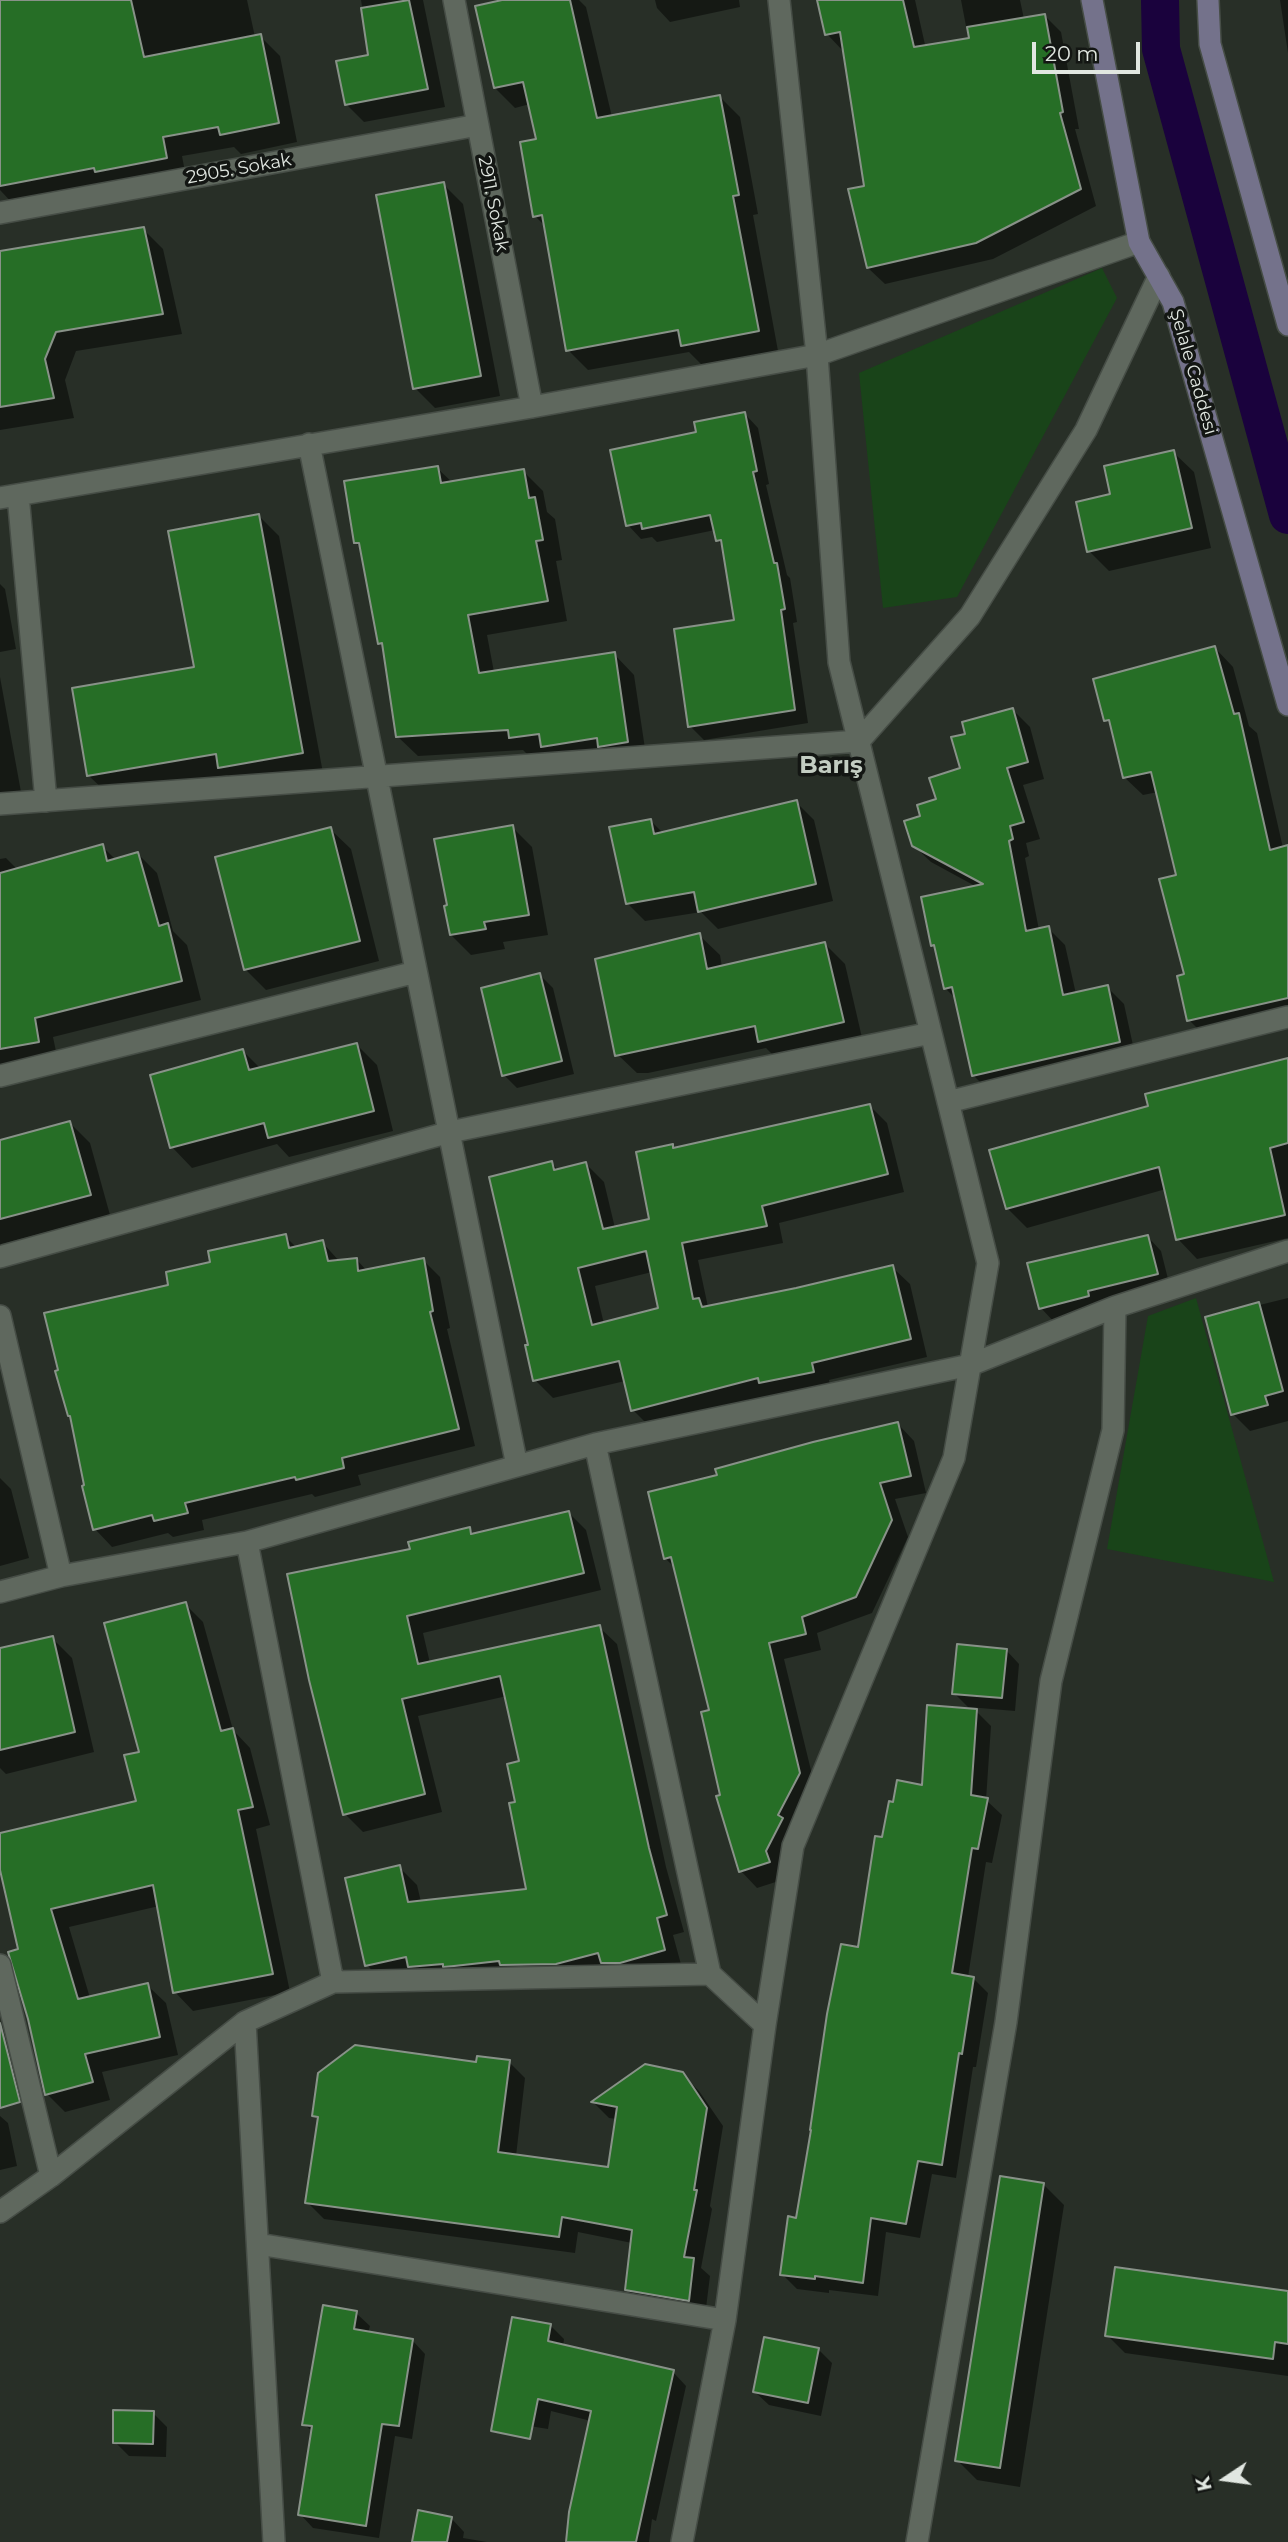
<!DOCTYPE html>
<meta charset="utf-8">
<style>
body{margin:0}
#map{position:relative;width:1288px;height:2542px;overflow:hidden;background:#282f27;font-family:Montserrat,sans-serif}
canvas{display:block}
.north{position:absolute;left:1190px;top:2444px;width:70px;height:70px;-webkit-text-stroke:5px #131613;paint-order:stroke;rotate:257deg;font-size:19px;font-weight:700;line-height:28px;text-align:center;color:#e1e7e1}
.north::after{content:'';display:block;margin:auto;width:24px;height:32px;background:#e1e7e1;clip-path:polygon(50% 0,100% 100%,50% 72%,0 100%)}
.scale{position:absolute;left:1032px;top:42px;width:108px;height:32px;box-sizing:border-box;border:4px solid #e1e7e1;border-top:0;padding-left:9px;font-size:21px;line-height:24px;white-space:nowrap;color:#e1e7e1;-webkit-text-stroke:5px #131613;paint-order:stroke}
</style>
<div id="map">
<canvas width="1288" height="2542"></canvas>
<div class="north">K</div>
<div class="scale">20 m</div>
</div>
<script>
const g = document.querySelector('canvas').getContext('2d');
g.lineJoin = 'round';
function fillPath(path, color) { g.fillStyle = color; g.fill(path, 'evenodd'); }
function stroke(path, color, width, dash) { g.strokeStyle = color; g.lineWidth = width; g.lineCap = dash ? 'butt' : 'round'; g.setLineDash(dash || []); g.stroke(path); }
function label(font, color, halo, rows, align = 'center') {
  g.font = font + ' Montserrat,sans-serif'; g.lineWidth = 7; g.setLineDash([]); g.textBaseline = 'middle'; g.strokeStyle = halo; g.fillStyle = color; for (const [text, x, y, turn = 0] of rows) {
    g.save(); g.translate(x, y); g.rotate((+turn || 0) * Math.PI / 180); g.textAlign = isNaN(turn) ? turn : align; if (halo) g.strokeText(text, 0, 0); g.fillText(text, 0, 0); g.restore();
  }
}
fillPath(new Path2D(`
 M 1102,268 L 1117,298 L 957,597 L 883,608 L 859,373 Z
 M 1196,1298 L 1274,1582 L 1107,1549 L 1148,1316 Z`), '#194419');
fillPath(new Path2D(`
 M 0,0 L 247,0 L 255,37 L 260,36 L 280,56 L 297,142 L 241,154 L 234,147 L 182,156 L 186,177 L 15,206 L 0,190 Z
 M 361,0 L 423,0 L 445,107 L 364,122 L 346,104 L 370,57 Z
 M 509,0 L 579,0 L 586,7 L 612,117 L 719,96 L 740,117 L 758,214 L 753,215 L 778,351 L 703,366 L 689,352 L 588,370 L 568,350 L 546,227 L 535,216 L 538,141 L 530,104 L 515,108 L 495,88 Z
 M 655,0 L 739,0 L 740,7 L 670,22 L 657,8 Z
 M 819,0 L 915,0 L 960,201 L 998,193 L 961,0 L 1020,0 L 1024,19 L 1044,15 L 1061,32 L 1079,129 L 1075,129 L 1096,206 L 993,259 L 885,284 L 868,268 L 866,187 L 843,51 L 827,34 Z
 M 1280,0 L 1288,0 L 1288,53 L 1282,13 Z
 M 443,184 L 463,204 L 500,396 L 435,408 L 415,388 Z
 M 143,229 L 163,249 L 182,334 L 76,351 L 65,380 L 74,418 L 0,430 L 0,253 Z
 M 745,414 L 758,428 L 769,484 L 766,485 L 787,575 L 790,578 L 797,622 L 793,623 L 808,723 L 704,740 L 690,726 L 736,621 L 723,546 L 717,540 L 715,530 L 657,542 L 652,537 L 641,539 L 628,525 L 698,433 Z
 M 1173,452 L 1194,472 L 1211,548 L 1109,571 L 1089,551 L 1112,495 Z
 M 437,468 L 453,483 L 523,471 L 543,491 L 547,512 L 555,519 L 562,560 L 556,561 L 567,621 L 487,635 L 494,672 L 614,654 L 634,675 L 647,762 L 531,758 L 523,750 L 418,756 L 397,736 L 385,648 L 380,643 L 362,549 L 356,543 Z
 M 259,516 L 279,536 L 323,773 L 240,788 L 227,775 L 109,795 L 88,775 L 196,669 Z
 M 0,584 L 5,589 L 16,649 L 0,652 Z
 M 1215,648 L 1233,667 L 1249,726 L 1257,733 L 1283,848 L 1288,852 L 1288,1020 L 1207,1038 L 1189,1020 L 1178,876 L 1158,792 L 1143,795 L 1124,777 L 1113,727 L 1106,720 Z
 M 0,677 L 21,792 L 0,796 Z
 M 1013,710 L 1030,727 L 1044,779 L 1023,785 L 1040,839 L 1026,843 L 1029,856 L 1025,858 L 1039,930 L 1048,928 L 1065,945 L 1076,994 L 1107,987 L 1124,1004 L 1136,1059 L 990,1092 L 973,1075 L 957,1000 L 945,988 L 937,949 L 932,945 L 977,887 L 931,862 L 913,845 L 923,817 L 962,769 L 967,735 Z
 M 796,802 L 814,820 L 833,901 L 718,929 L 701,912 L 645,921 L 627,903 L 651,821 L 664,834 Z
 M 512,827 L 532,847 L 548,935 L 503,942 L 505,949 L 471,955 L 451,935 Z
 M 330,829 L 351,849 L 379,961 L 266,990 L 246,970 L 217,858 Z
 M 102,846 L 116,860 L 138,854 L 157,873 L 173,931 L 187,945 L 201,1000 L 53,1037 L 58,1061 L 0,1072 L 0,859 L 6,858 L 18,870 Z
 M 699,935 L 720,955 L 722,967 L 825,944 L 845,964 L 863,1042 L 780,1062 L 766,1048 L 648,1073 L 637,1073 L 616,1053 Z
 M 540,975 L 553,988 L 574,1074 L 517,1088 L 504,1075 Z
 M 357,1045 L 377,1065 L 393,1131 L 289,1157 L 277,1144 L 192,1168 L 172,1147 L 243,1051 L 261,1069 Z
 M 1288,1060 L 1288,1238 L 1197,1259 L 1178,1239 L 1166,1189 L 1027,1228 L 1007,1208 L 1150,1107 Z
 M 870,1106 L 887,1123 L 904,1192 L 779,1223 L 783,1243 L 698,1260 L 708,1307 L 797,1290 L 892,1267 L 910,1284 L 927,1357 L 829,1380 L 831,1389 L 651,1428 L 633,1410 L 625,1381 L 553,1398 L 535,1380 L 530,1346 L 552,1163 L 559,1171 L 586,1164 L 604,1182 L 615,1228 L 652,1220 L 672,1146 L 675,1149 ZM 652,1272 L 660,1310 L 604,1324 L 595,1286 Z
 M 70,1123 L 90,1143 L 110,1215 L 1,1244 L 2,1249 L 0,1249 L 0,1142 Z
 M 285,1236 L 297,1248 L 322,1242 L 340,1262 L 357,1260 L 367,1271 L 423,1260 L 440,1277 L 450,1328 L 447,1329 L 475,1446 L 358,1475 L 361,1485 L 315,1497 L 312,1494 L 202,1520 L 204,1530 L 173,1537 L 168,1533 L 112,1547 L 95,1529 L 72,1418 L 69,1415 L 171,1286 L 212,1263 Z
 M 1148,1237 L 1161,1251 L 1170,1287 L 1054,1322 L 1041,1308 Z
 M 1288,1298 L 1288,1421 L 1250,1431 L 1233,1414 L 1207,1318 Z
 M 898,1424 L 914,1441 L 926,1493 L 895,1499 L 908,1537 L 872,1613 L 817,1633 L 821,1650 L 784,1659 L 816,1791 L 785,1879 L 757,1888 L 741,1871 L 722,1796 L 711,1711 L 676,1569 L 665,1558 L 719,1476 Z
 M 0,1478 L 11,1489 L 29,1558 L 0,1566 Z
 M 569,1513 L 586,1530 L 601,1590 L 423,1633 L 430,1663 L 599,1627 L 617,1644 L 666,1867 L 684,1932 L 673,1935 L 682,1968 L 384,1983 L 367,1965 L 399,1867 L 417,1885 L 421,1902 L 528,1890 L 517,1804 L 521,1763 L 507,1696 L 418,1716 L 442,1812 L 363,1832 L 345,1814 L 412,1551 L 469,1529 L 475,1535 Z
 M 185,1604 L 203,1622 L 233,1730 L 250,1748 L 270,1825 L 256,1829 L 290,1992 L 193,2011 L 175,1992 L 159,1906 L 69,1927 L 90,1998 L 147,1985 L 166,2003 L 178,2055 L 102,2072 L 110,2100 L 65,2112 L 47,2094 L 20,1950 L 0,1862 L 0,1834 L 138,1802 L 141,1753 Z
 M 52,1638 L 72,1658 L 94,1752 L 6,1774 L 0,1768 L 0,1650 Z
 M 1006,1650 L 1019,1664 L 1015,1711 L 968,1707 L 954,1693 Z
 M 976,1711 L 991,1726 L 986,1800 L 1002,1815 L 992,1863 L 986,1862 L 968,1977 L 973,1978 L 988,1993 L 976,2067 L 973,2067 L 956,2178 L 932,2174 L 920,2238 L 886,2232 L 878,2296 L 829,2290 L 829,2293 L 797,2289 L 782,2274 L 797,2220 L 883,1839 L 894,1803 L 924,1787 Z
 M 509,2062 L 525,2078 L 516,2156 L 610,2168 L 617,2119 L 609,2118 L 593,2102 L 682,2074 L 699,2091 L 723,2126 L 710,2206 L 712,2209 L 701,2268 L 710,2276 L 705,2316 L 643,2306 L 627,2290 L 632,2243 L 578,2232 L 575,2253 L 324,2219 L 307,2202 L 319,2120 L 314,2115 L 478,2064 Z
 M 0,2116 L 8,2123 L 17,2166 L 0,2170 Z
 M 1044,2185 L 1064,2205 L 1020,2487 L 977,2480 L 957,2460 Z
 M 1288,2293 L 1288,2376 L 1125,2353 L 1107,2335 Z
 M 356,2313 L 370,2326 L 368,2333 L 412,2340 L 425,2354 L 412,2439 L 395,2436 L 379,2538 L 313,2528 L 300,2514 L 313,2432 L 304,2424 Z
 M 551,2326 L 564,2339 L 563,2347 L 673,2372 L 686,2386 L 656,2521 L 652,2519 L 649,2542 L 568,2542 L 591,2421 L 551,2411 L 548,2429 L 511,2423 Z
 M 819,2350 L 832,2363 L 821,2416 L 769,2405 L 755,2392 Z
 M 153,2413 L 167,2427 L 166,2457 L 129,2456 L 115,2442 Z
 M 451,2518 L 464,2532 L 463,2538 L 487,2542 L 414,2542 Z`), '#0007');
stroke(new Path2D(`
 M 1160,0 L 1161,49 L 1288,515`), '#1a023d', 38);
const building = new Path2D(`
 M 0,0 L 131,0 L 144,57 L 261,34 L 279,123 L 220,135 L 218,127 L 163,137 L 167,158 L 95,172 L 94,168 L 0,186 Z
 M 409,0 L 428,89 L 345,105 L 336,61 L 368,55 L 361,8 Z
 M 502,0 L 570,0 L 597,118 L 720,95 L 739,195 L 733,196 L 759,331 L 681,346 L 678,330 L 566,351 L 542,215 L 533,217 L 520,142 L 536,139 L 523,82 L 494,88 L 475,6 Z
 M 817,0 L 903,0 L 914,47 L 969,38 L 967,27 L 1045,14 L 1063,112 L 1060,113 L 1081,189 L 976,243 L 867,268 L 848,189 L 864,186 L 840,32 L 825,35 Z
 M 444,182 L 481,376 L 413,389 L 376,195 Z
 M 144,227 L 163,314 L 56,332 L 45,359 L 54,398 L 0,407 L 0,251 Z
 M 745,412 L 757,471 L 753,472 L 774,563 L 777,563 L 785,609 L 781,610 L 795,710 L 688,727 L 674,629 L 734,620 L 721,540 L 716,541 L 710,515 L 642,529 L 641,523 L 626,526 L 610,450 L 696,432 L 694,422 Z
 M 1174,450 L 1192,528 L 1087,552 L 1076,502 L 1110,494 L 1104,466 Z
 M 438,466 L 441,483 L 524,469 L 529,498 L 535,497 L 543,540 L 536,541 L 548,601 L 468,615 L 479,673 L 615,652 L 628,742 L 598,747 L 597,738 L 541,747 L 539,734 L 509,738 L 508,730 L 396,737 L 382,643 L 378,644 L 359,543 L 354,543 L 344,481 Z
 M 259,514 L 303,753 L 218,768 L 216,754 L 87,776 L 72,688 L 194,667 L 168,531 Z
 M 1215,646 L 1234,714 L 1239,713 L 1270,850 L 1288,845 L 1288,998 L 1187,1021 L 1177,976 L 1184,974 L 1159,879 L 1176,875 L 1151,772 L 1123,778 L 1109,720 L 1104,721 L 1093,679 Z
 M 1013,708 L 1028,762 L 1007,768 L 1024,822 L 1010,826 L 1013,839 L 1009,841 L 1026,931 L 1049,926 L 1063,995 L 1108,985 L 1120,1042 L 972,1076 L 952,987 L 944,989 L 934,945 L 931,946 L 921,897 L 983,884 L 912,846 L 904,821 L 920,816 L 917,805 L 936,799 L 929,778 L 960,768 L 951,737 L 965,734 L 962,722 Z
 M 797,800 L 816,884 L 698,912 L 694,892 L 626,904 L 609,827 L 651,819 L 654,834 Z
 M 513,825 L 529,915 L 484,922 L 486,929 L 450,935 L 444,906 L 447,905 L 434,839 Z
 M 331,827 L 360,941 L 244,970 L 215,857 Z
 M 103,844 L 107,861 L 138,852 L 159,926 L 168,923 L 182,981 L 35,1018 L 39,1042 L 0,1049 L 0,873 Z
 M 700,933 L 707,969 L 825,942 L 844,1022 L 758,1042 L 755,1026 L 615,1056 L 595,959 Z
 M 540,973 L 562,1061 L 502,1076 L 481,988 Z
 M 357,1043 L 374,1111 L 268,1138 L 264,1123 L 170,1148 L 150,1075 L 243,1049 L 249,1070 Z
 M 1288,1058 L 1288,1143 L 1270,1148 L 1285,1215 L 1176,1240 L 1159,1167 L 1006,1209 L 989,1150 L 1148,1106 L 1145,1094 Z
 M 870,1104 L 888,1174 L 762,1206 L 767,1226 L 682,1243 L 693,1299 L 699,1298 L 702,1307 L 796,1288 L 893,1265 L 911,1339 L 812,1363 L 814,1372 L 759,1383 L 758,1378 L 631,1411 L 619,1361 L 533,1381 L 525,1345 L 528,1345 L 489,1177 L 552,1161 L 554,1170 L 586,1162 L 603,1229 L 649,1219 L 636,1152 L 673,1144 L 673,1148 ZM 646,1251 L 658,1308 L 592,1325 L 578,1268 Z
 M 70,1121 L 91,1195 L 0,1219 L 0,1140 Z
 M 286,1234 L 289,1248 L 323,1240 L 328,1261 L 357,1258 L 358,1271 L 424,1258 L 433,1311 L 430,1312 L 459,1429 L 342,1458 L 344,1468 L 296,1480 L 295,1477 L 185,1503 L 188,1513 L 154,1521 L 152,1515 L 93,1530 L 82,1486 L 84,1485 L 70,1416 L 68,1416 L 55,1371 L 58,1370 L 44,1313 L 168,1285 L 166,1272 L 210,1262 L 208,1251 Z
 M 1148,1235 L 1158,1274 L 1088,1291 L 1089,1296 L 1039,1309 L 1027,1263 Z
 M 1259,1302 L 1283,1391 L 1265,1396 L 1268,1405 L 1231,1415 L 1205,1317 Z
 M 898,1422 L 911,1476 L 880,1483 L 892,1520 L 856,1597 L 802,1617 L 806,1634 L 769,1643 L 800,1773 L 778,1815 L 783,1818 L 766,1851 L 770,1862 L 739,1872 L 716,1796 L 720,1795 L 701,1712 L 709,1710 L 671,1557 L 664,1559 L 648,1492 L 717,1475 L 715,1469 L 813,1442 Z
 M 569,1511 L 584,1573 L 407,1616 L 418,1664 L 600,1625 L 649,1848 L 667,1915 L 657,1918 L 665,1950 L 620,1963 L 601,1963 L 598,1953 L 556,1964 L 500,1965 L 499,1961 L 454,1966 L 443,1967 L 443,1964 L 408,1967 L 406,1957 L 365,1966 L 345,1878 L 400,1865 L 408,1902 L 526,1889 L 509,1803 L 515,1802 L 507,1764 L 519,1761 L 500,1676 L 402,1699 L 425,1794 L 343,1815 L 309,1680 L 287,1574 L 410,1549 L 408,1542 L 470,1527 L 471,1534 Z
 M 186,1602 L 221,1731 L 233,1728 L 253,1807 L 238,1810 L 273,1974 L 173,1993 L 153,1885 L 51,1909 L 78,1999 L 148,1983 L 160,2037 L 85,2054 L 93,2082 L 45,2095 L 28,2019 L 8,1952 L 18,1949 L 0,1870 L 0,1833 L 136,1801 L 124,1755 L 139,1752 L 104,1623 Z
 M 53,1636 L 75,1732 L 0,1750 L 0,1648 Z
 M 957,1644 L 1007,1649 L 1002,1698 L 952,1694 Z
 M 927,1705 L 977,1709 L 971,1795 L 988,1798 L 978,1849 L 972,1848 L 952,1973 L 974,1977 L 962,2054 L 959,2053 L 942,2165 L 918,2161 L 906,2224 L 871,2218 L 863,2283 L 815,2276 L 815,2279 L 780,2275 L 788,2216 L 796,2218 L 811,2130 L 810,2130 L 827,2014 L 841,1944 L 858,1947 L 875,1836 L 882,1837 L 889,1801 L 893,1802 L 897,1780 L 922,1785 Z
 M 0,2023 L 20,2102 L 0,2108 Z
 M 355,2045 L 476,2062 L 477,2056 L 510,2060 L 498,2152 L 608,2167 L 617,2107 L 591,2102 L 645,2064 L 683,2072 L 707,2108 L 694,2190 L 697,2190 L 684,2257 L 694,2258 L 689,2301 L 625,2290 L 632,2230 L 562,2217 L 559,2237 L 305,2203 L 318,2117 L 312,2116 L 318,2073 Z
 M 1000,2176 L 1044,2183 L 1000,2468 L 955,2461 Z
 M 1115,2267 L 1288,2291 L 1288,2344 L 1275,2342 L 1273,2359 L 1105,2336 Z
 M 323,2305 L 357,2311 L 354,2329 L 413,2339 L 399,2426 L 382,2424 L 366,2526 L 298,2515 L 312,2426 L 302,2425 Z
 M 512,2317 L 551,2324 L 548,2341 L 674,2370 L 636,2542 L 566,2542 L 569,2512 L 591,2411 L 538,2399 L 530,2439 L 491,2431 Z
 M 764,2337 L 819,2348 L 808,2403 L 753,2392 Z
 M 113,2410 L 154,2411 L 153,2444 L 113,2443 Z
 M 418,2510 L 452,2517 L 447,2542 L 412,2542 Z`);
fillPath(building, '#266e26');
stroke(building, '#889288', 2);
const street = new Path2D(`
 M 454,0 L 532,407
 M 0,213 L 478,125
 M 309,444 L 517,1466
 M 18,495 L 46,801
 M 0,498 L 532,407 L 817,355 L 1139,242
 M 0,804 L 859,741 L 970,616 L 1086,430 L 1159,276
 M 0,1076 L 416,972
 M 948,1102 L 1288,1017
 M 0,1257 L 450,1132 L 931,1033
 M 0,1316 L 61,1576
 M 595,1444 L 710,1974 L 765,2025
 M 247,1542 L 333,1982
 M 0,1592 L 61,1576 L 247,1542 L 595,1444 L 970,1365 L 1115,1307 L 1288,1251
 M 0,1965 L 51,2176
 M 0,2212 L 51,2176 L 245,2022
 M 258,2244 L 725,2320
 M 274,2542 L 245,2022 L 333,1982 L 710,1974
 M 682,2542 L 725,2320 L 765,2025 L 793,1846 L 954,1458 L 988,1263 L 839,662 L 817,355 L 779,0
 M 917,2542 L 1006,2022 L 1051,1681 L 1113,1430 L 1115,1307`);
const secondary = new Path2D(`
 M 1092,0 L 1139,242 L 1173,302 L 1288,705
 M 1208,0 L 1210,44 L 1288,325`);
stroke(street, '#464d46', 24);
stroke(secondary, '#464d46', 24);
stroke(street, '#5f685e', 21);
stroke(secondary, '#74728b', 21);
label('18px', '#e1e7e1', '#131613', [
 ["2905. Sokak",239,169,-10],
 ["2911. Sokak",493,204,79],
 ["Şelale Caddesi",1193,372,74]
]);
label('bold 24px', '#c3cdc2', '#131613', [
 ["Barış",831,766]
]);
</script>
